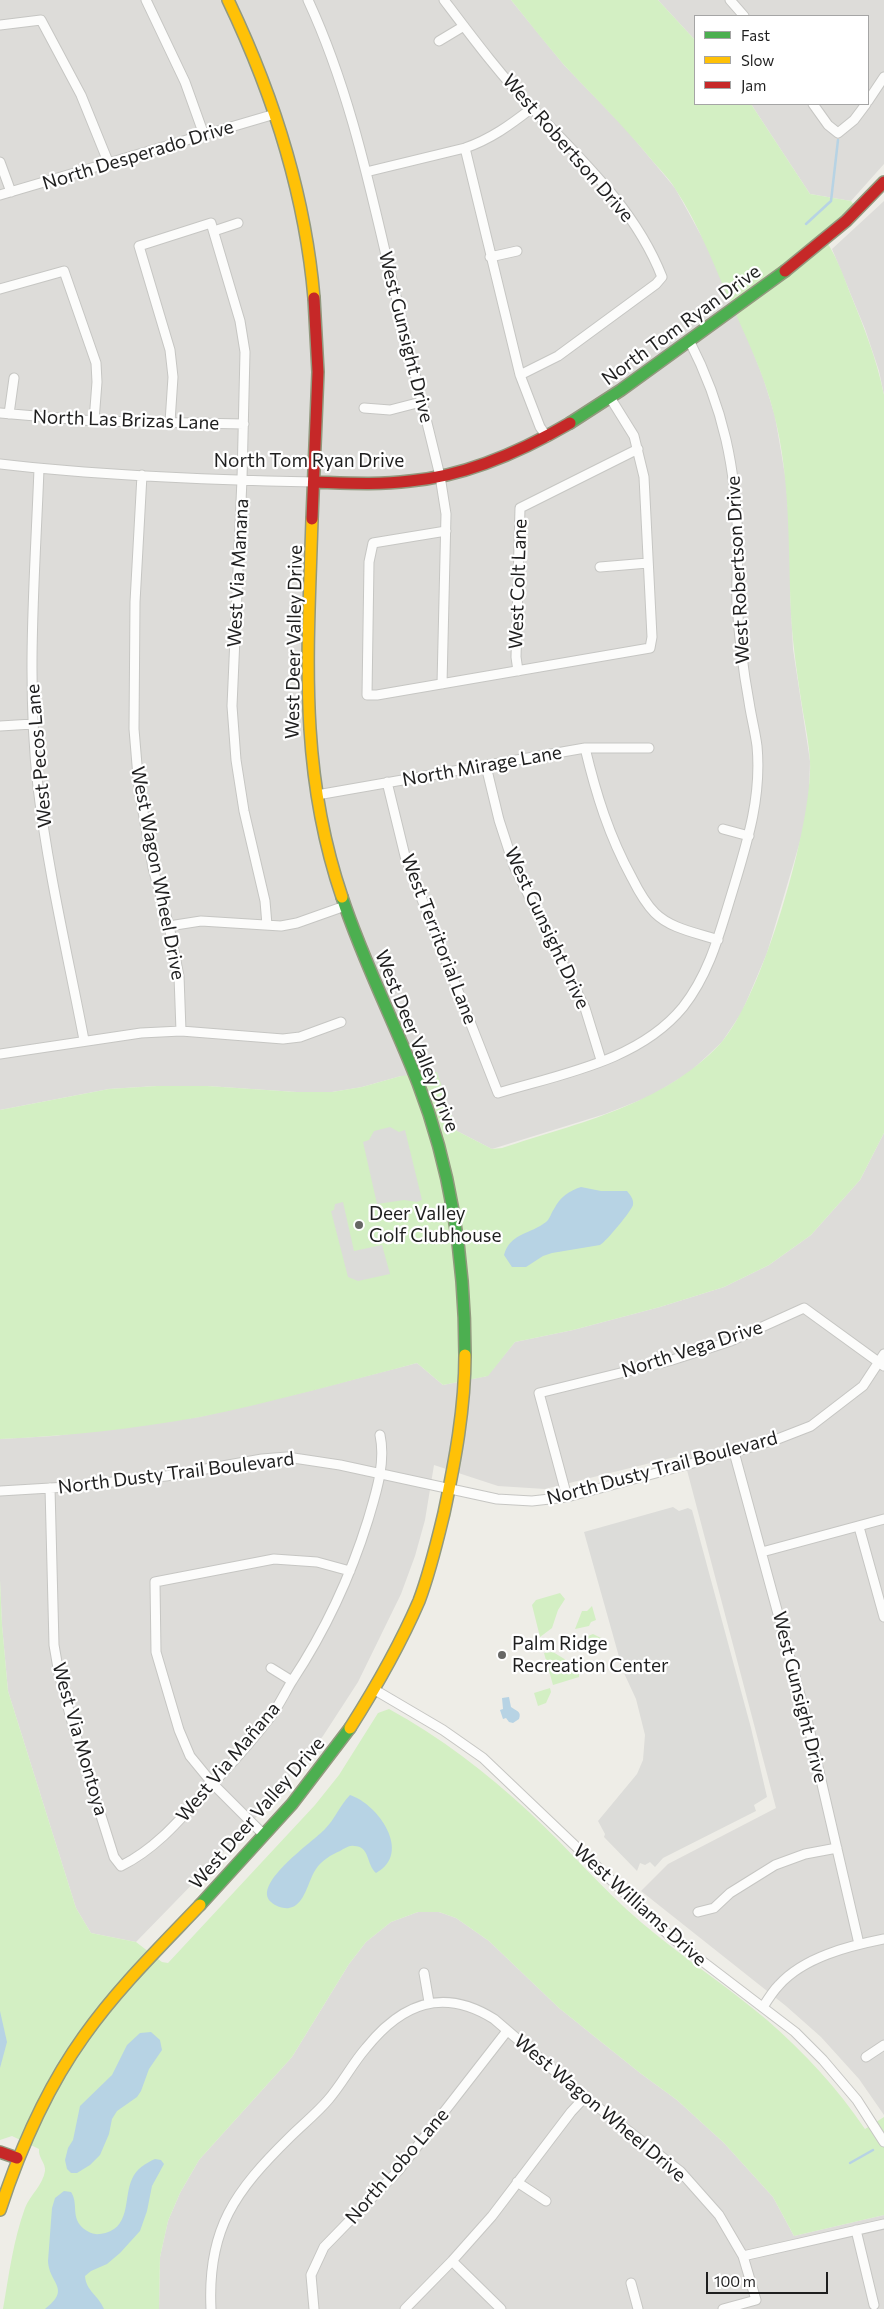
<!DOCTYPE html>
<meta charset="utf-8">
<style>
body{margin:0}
#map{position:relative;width:884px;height:2309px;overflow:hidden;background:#eeede7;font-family:Commissioner,sans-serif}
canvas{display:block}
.legend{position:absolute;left:694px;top:15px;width:175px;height:90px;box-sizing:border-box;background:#fff;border:1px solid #a5a5a5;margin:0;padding:6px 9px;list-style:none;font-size:15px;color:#1f1f1f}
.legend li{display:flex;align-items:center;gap:10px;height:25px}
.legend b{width:25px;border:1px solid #a5a5a5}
.scale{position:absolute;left:706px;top:2272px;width:122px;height:22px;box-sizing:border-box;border:2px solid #1f1f1f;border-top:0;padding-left:6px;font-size:15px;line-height:18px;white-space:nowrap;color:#1f1f1f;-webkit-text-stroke:4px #fff;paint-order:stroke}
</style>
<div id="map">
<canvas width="884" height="2309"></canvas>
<ul class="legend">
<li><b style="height:6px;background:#4caf50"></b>Fast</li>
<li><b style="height:6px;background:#ffc107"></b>Slow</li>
<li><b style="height:6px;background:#c62828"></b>Jam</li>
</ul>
<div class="scale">100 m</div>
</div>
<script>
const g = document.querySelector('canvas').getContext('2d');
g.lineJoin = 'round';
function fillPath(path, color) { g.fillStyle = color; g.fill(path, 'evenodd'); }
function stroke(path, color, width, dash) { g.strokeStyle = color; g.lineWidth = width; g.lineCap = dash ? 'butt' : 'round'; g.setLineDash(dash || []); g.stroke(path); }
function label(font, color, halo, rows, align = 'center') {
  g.font = font + ' Commissioner,sans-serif'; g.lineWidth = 4.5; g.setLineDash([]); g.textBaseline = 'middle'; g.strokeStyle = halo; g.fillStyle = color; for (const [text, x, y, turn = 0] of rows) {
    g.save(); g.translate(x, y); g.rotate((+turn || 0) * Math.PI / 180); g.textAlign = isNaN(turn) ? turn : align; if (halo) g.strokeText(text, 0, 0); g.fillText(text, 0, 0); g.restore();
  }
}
fillPath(new Path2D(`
 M 0,0 L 511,0 L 564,65 L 625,128 L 675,188 L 708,248 L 741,321 L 764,380 L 775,416 L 786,481 L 790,535 L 790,590 L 793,649 L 810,761 L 809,795 L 804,828 L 767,953 L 742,1012 L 722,1042 L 690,1072 L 651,1096 L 605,1114 L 492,1149 L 457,1131 L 401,1076 L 362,1087 L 332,1092 L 296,1092 L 207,1086 L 156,1086 L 109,1089 L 0,1110 Z
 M 658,0 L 884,0 L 884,164 L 851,201 L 810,194 L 751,104 L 868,104 L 868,16 L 695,16 L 695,40 Z
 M 884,201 L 884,395 L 879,371 L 865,329 L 832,249 Z
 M 884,1133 L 884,2115 L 859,2079 L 821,2037 L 786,2006 L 641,1891 L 668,1864 L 776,1808 L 683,1455 L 545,1489 L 498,1486 L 434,1465 L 425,1520 L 415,1556 L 401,1594 L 358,1682 L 323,1736 L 247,1828 L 136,1942 L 91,1933 L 76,1908 L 8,1691 L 2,1625 L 0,1580 L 0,1439 L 54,1436 L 199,1417 L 305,1392 L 417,1363 L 443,1385 L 487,1376 L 515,1342 L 573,1330 L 660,1307 L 724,1287 L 769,1265 L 811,1235 L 860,1180 Z
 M 418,1912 L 439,1912 L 456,1918 L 489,1941 L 559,2008 L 640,2073 L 677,2100 L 724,2143 L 773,2197 L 794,2236 L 884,2215 L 884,2309 L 159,2309 L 160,2257 L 168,2221 L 180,2193 L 199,2160 L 292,2057 L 349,1964 L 366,1942 L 391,1922 Z`), '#dddcd9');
fillPath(new Path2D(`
 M 511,0 L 658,0 L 695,40 L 695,104 L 751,104 L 810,194 L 851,201 L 854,205 L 821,234 C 835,252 842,272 850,293 C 864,327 877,360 884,395 L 884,1133 L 860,1180 L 811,1235 L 769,1265 L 724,1287 L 660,1307 L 573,1330 L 515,1342 L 488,1376 L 443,1385 L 417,1363 C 345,1382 273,1402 200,1417 C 134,1429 67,1436 0,1439 L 0,1110 L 109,1089 L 157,1086 L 207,1086 L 296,1092 L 332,1092 L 362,1087 L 401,1076 L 437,1072 L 457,1131 L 492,1149 L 502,1148 C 578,1123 663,1105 720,1044 C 762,999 813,823 810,761 C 809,745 806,728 803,712 C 798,680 793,648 791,615 C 788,548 791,480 774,414 C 764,373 745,335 728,297 C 712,260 698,224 676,190 C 669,178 658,168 650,158 C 623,125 593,96 564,65 C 546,44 529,22 511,0 Z
 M 0,1580 L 2,1625 L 8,1691 L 76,1908 L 91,1933 L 136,1942 L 162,1962 L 168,1963 L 315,1805 L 339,1775 L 378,1713 L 389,1709 C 440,1737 486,1772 529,1812 C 568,1848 601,1888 642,1923 C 682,1957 727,1986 767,2020 C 804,2052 838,2089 865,2129 L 884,2117 L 884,2215 L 794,2236 L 773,2197 L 724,2143 L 677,2100 L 640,2073 L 559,2008 L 489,1941 L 456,1918 L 439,1912 L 418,1912 L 391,1922 L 366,1942 L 349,1964 L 292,2057 L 199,2160 L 180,2193 L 168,2221 L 160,2257 L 159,2309 L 3,2309 C 9,2275 13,2241 25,2208 C 30,2195 43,2185 45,2171 C 46,2163 38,2158 39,2149 L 12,2136 L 0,2140 Z
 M 560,1593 L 565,1599 L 558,1610 L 552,1628 L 540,1637 L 532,1605 L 536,1600 Z
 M 592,1606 L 596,1620 L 591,1622 L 589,1626 L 575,1629 L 582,1611 L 587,1611 Z
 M 593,1634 L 601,1638 L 603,1648 L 592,1651 L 578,1640 Z
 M 553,1652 L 579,1668 L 579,1677 L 553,1685 L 544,1653 Z
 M 550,1688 L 551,1692 L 546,1703 L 538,1706 L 534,1693 Z`), '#d3efc3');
fillPath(new Path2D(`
 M 390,1127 L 399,1132 L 405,1130 L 422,1200 L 417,1202 L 404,1200 L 377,1204 L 363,1142 L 369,1140 L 374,1131 Z
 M 343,1202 L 354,1251 L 382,1245 L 390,1274 L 358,1281 L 348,1277 L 331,1211 L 334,1210 L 335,1204 Z
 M 673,1507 L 679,1511 L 688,1508 L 692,1510 L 751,1728 L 767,1797 L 754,1805 L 756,1811 L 663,1858 L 655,1867 L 650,1862 L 645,1865 L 640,1863 L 637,1871 L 604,1837 L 605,1834 L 598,1821 L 637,1774 L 643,1760 L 645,1735 L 636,1699 L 623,1671 L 584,1532 Z`), '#dcdcd9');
fillPath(new Path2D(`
 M 581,1187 L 601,1191 L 627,1191 C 630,1195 634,1199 633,1205 C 632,1210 606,1242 600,1245 L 552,1253 L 543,1256 L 526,1267 L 512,1267 L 504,1255 C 510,1233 531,1234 546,1222 C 550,1219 551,1213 554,1209 C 560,1197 569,1191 581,1187 Z
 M 509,1697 L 511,1707 C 516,1711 522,1711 519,1719 L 513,1723 L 509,1722 L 506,1718 L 503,1719 L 500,1710 L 503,1709 L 502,1698 Z
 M 350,1795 C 378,1804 413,1853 376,1873 C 366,1864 370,1846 354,1846 C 349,1845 344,1849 340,1851 C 331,1855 322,1860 316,1869 C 308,1880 305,1906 289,1908 C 284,1909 275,1906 271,1902 C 251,1884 314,1841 325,1829 C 335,1819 340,1805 350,1795 Z
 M 0,2011 L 7,2042 L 0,2068 Z
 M 151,2032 L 160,2040 L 162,2050 L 149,2069 L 141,2091 L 137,2097 L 117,2111 L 112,2119 L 109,2134 L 100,2155 L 90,2165 L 77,2173 L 71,2173 L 67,2169 L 65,2160 L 68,2148 L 73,2140 L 80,2106 L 112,2075 L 127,2045 L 140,2033 Z
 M 155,2159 L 161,2160 L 164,2164 L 152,2186 L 147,2211 L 140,2231 L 120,2253 L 107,2264 L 91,2271 L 85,2276 C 86,2291 99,2296 104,2309 L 45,2309 C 72,2288 49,2284 48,2261 L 52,2208 L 55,2198 L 64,2191 L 71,2192 C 78,2202 72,2215 80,2225 C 85,2231 93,2235 100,2234 C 132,2230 123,2198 132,2179 C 136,2169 146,2163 155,2159 Z`), '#b7d3e4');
stroke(new Path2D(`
 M 806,224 L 831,201 L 838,140
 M 850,2163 L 873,2150`), '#b7d3e4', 2.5);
const street = new Path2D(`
 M 146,0 L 185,82 L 204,135
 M 308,0 C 345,80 365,165 385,251 C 403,326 421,401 440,476 L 446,514 L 442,684
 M 444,0 C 472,37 501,76 533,109 C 582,160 636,210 662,277 L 656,284 L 558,356 L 520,375
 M 730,0 L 744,16
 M 0,25 L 41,20 L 81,95 L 109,164
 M 439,41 L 464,26
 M 868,101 L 884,77
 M 813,104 L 828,125 L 838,133 L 854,120 L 866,104
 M 465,148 L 520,375 L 540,427 L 547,437
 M 0,162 L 11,192
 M 366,172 L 465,148 C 491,139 510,125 532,108
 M 0,195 L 275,114
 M 214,231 L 238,223
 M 490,257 L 517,251
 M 0,289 L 64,271 L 96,363 L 97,382 L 94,421
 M 364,408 L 390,410 L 421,402
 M 0,413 L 94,421 L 244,424
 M 9,414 L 14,378
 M 170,422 L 173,377 L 170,350 L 139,246 L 211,223 L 240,321 L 245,352 L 242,479 L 232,706 L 236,760 L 244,811 L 265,901 L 267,925
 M 0,464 C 104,476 210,480 314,482
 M 39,469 C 35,574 26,681 38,787 C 48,872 68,956 84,1040
 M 142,475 L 135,602 L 134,729 L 139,789 L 153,868 L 169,926 L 179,976 L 181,1031
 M 446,531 L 373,543 L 369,562 L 367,695 L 377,695 L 650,648 L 652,637 L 644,477 L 634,436 L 611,399
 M 600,567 L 648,563
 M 518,671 L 516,657 L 520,508 L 638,449
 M 0,726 L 33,724
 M 585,748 C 596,794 609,836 632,878 C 638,890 645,903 655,913 C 671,929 698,933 718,940
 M 486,766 L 499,820 L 514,866 L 585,1008 L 601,1060
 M 387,782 L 405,856 L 498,1093 C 561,1074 639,1061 683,1007 C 709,974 719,935 731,896 C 746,846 762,799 757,746 C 755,731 751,716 749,702 C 743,669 739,636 737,603 C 736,583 738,564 738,544 C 736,469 724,408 689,340
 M 317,795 L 585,748 L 649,748
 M 723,829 L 749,836
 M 169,926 L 201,921 L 281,926 L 297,923 L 345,906
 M 0,1054 L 141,1033 L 181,1031 L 283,1039 L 300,1037 L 341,1022
 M 734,1452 L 809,1728 L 859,1944
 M 50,1488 L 54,1645 L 59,1674 L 75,1733 L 114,1857 L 121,1866 C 155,1849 178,1822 203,1794 C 226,1770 248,1746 268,1720 C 278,1708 284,1694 292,1681 C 325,1631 350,1578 368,1520 C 376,1493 386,1463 380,1435
 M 0,1491 L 67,1487 L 166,1476 L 262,1459 L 287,1457 L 340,1465 L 497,1499 L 532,1501 L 567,1497 L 734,1452 L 775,1440 L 811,1426 L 863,1386 L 884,1354
 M 567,1497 L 539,1393 L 669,1361 L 731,1341 L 804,1308 L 884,1366
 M 859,1527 L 884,1617
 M 762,1552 L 884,1519
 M 271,1668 L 292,1681
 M 375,1690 L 443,1730 L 483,1758 L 672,1938 L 795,2032 L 823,2060 L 857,2100 L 884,2142
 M 264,1835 L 213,1784 L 190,1756 L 179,1730 L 156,1652 L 155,1582 L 274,1559 L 317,1562 L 350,1571
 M 698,1912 L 714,1908 L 730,1893 L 775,1865 L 805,1854 L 837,1848
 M 424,1973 L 429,2002
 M 763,2007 C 768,1999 773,1991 779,1985 C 804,1957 849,1946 884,1939
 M 866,2057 L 884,2045
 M 517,2182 L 546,2201
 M 856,2230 L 874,2305
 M 743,2256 L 884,2224
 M 452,2261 L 501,2309
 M 631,2283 L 638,2309
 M 211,2309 C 207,2229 235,2191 290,2137 C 302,2125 317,2113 328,2100 C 342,2084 352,2064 366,2048 C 402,2003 443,1987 494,2019 L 585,2097 L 680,2171 L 719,2215 L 743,2256 L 756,2300 L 723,2309
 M 314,2309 L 311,2275 L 324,2247 L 398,2171 L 507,2031
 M 405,2309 L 452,2261 L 492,2216 L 571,2112 L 585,2097`);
const fast = new Path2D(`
 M 570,423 L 621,390 L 785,271
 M 342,897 C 363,961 394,1021 418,1083 C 452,1171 465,1261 465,1355
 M 200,1905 L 292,1804 L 350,1728`);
const slow = new Path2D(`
 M 228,0 C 273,94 305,193 314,298
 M 312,519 C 308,651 298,768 342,897
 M 350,1728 C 376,1687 400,1645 419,1601 C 430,1572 437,1542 444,1513 C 455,1461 465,1408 465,1355
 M 0,2210 C 20,2149 46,2089 84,2036 C 118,1988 160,1947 200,1905`);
const jam = new Path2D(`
 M 785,271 L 846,221 L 884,182
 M 314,482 C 346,483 378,485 410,481 C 466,476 522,451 570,423
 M 312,519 L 318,372 L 314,298
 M 0,2152 L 17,2158`);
stroke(street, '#c6c6c3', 11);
stroke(fast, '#92997e', 14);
stroke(slow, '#92997e', 14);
stroke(jam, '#92997e', 14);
stroke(street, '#fcfcfb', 9);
stroke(fast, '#4caf50', 11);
stroke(slow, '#ffc107', 11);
stroke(jam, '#c62828', 11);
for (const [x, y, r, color] of [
 [359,1225,5,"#676765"],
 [502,1655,5,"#676765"]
]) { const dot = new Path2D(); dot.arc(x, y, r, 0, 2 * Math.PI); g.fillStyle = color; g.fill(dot); stroke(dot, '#fff', 2); }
label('19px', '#1f1f1f', '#fff', [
 ["West Robertson Drive",568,148,49],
 ["North Desperado Drive",138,155,-17],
 ["North Tom Ryan Drive",681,325,-36],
 ["West Gunsight Drive",406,337,76],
 ["North Las Brizas Lane",126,420,2],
 ["North Tom Ryan Drive",309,461],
 ["West Robertson Drive",738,570,-93],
 ["West Via Manana",238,573,-87],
 ["West Colt Lane",518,584,-88],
 ["West Deer Valley Drive",294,642,-89],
 ["West Pecos Lane",39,756,-95],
 ["North Mirage Lane",482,766,-10],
 ["West Wagon Wheel Drive",158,873,79],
 ["West Gunsight Drive",547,928,65],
 ["West Territorial Lane",439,939,69],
 ["West Deer Valley Drive",417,1041,68],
 ["North Vega Drive",692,1349,-18],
 ["North Dusty Trail Boulevard",662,1468,-15],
 ["North Dusty Trail Boulevard",176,1473,-7],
 ["West Gunsight Drive",800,1697,76],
 ["West Via Montoya",80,1739,74],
 ["West Via Mañana",228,1762,-50],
 ["West Deer Valley Drive",257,1813,-49],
 ["West Williams Drive",640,1905,42],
 ["West Wagon Wheel Drive",600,2108,40],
 ["North Lobo Lane",397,2166,-49]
]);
label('19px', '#1f1f1f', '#fff', [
 ["Deer Valley",369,1214],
 ["Golf Clubhouse",369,1236],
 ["Palm Ridge",512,1644],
 ["Recreation Center",512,1666]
], 'left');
</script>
